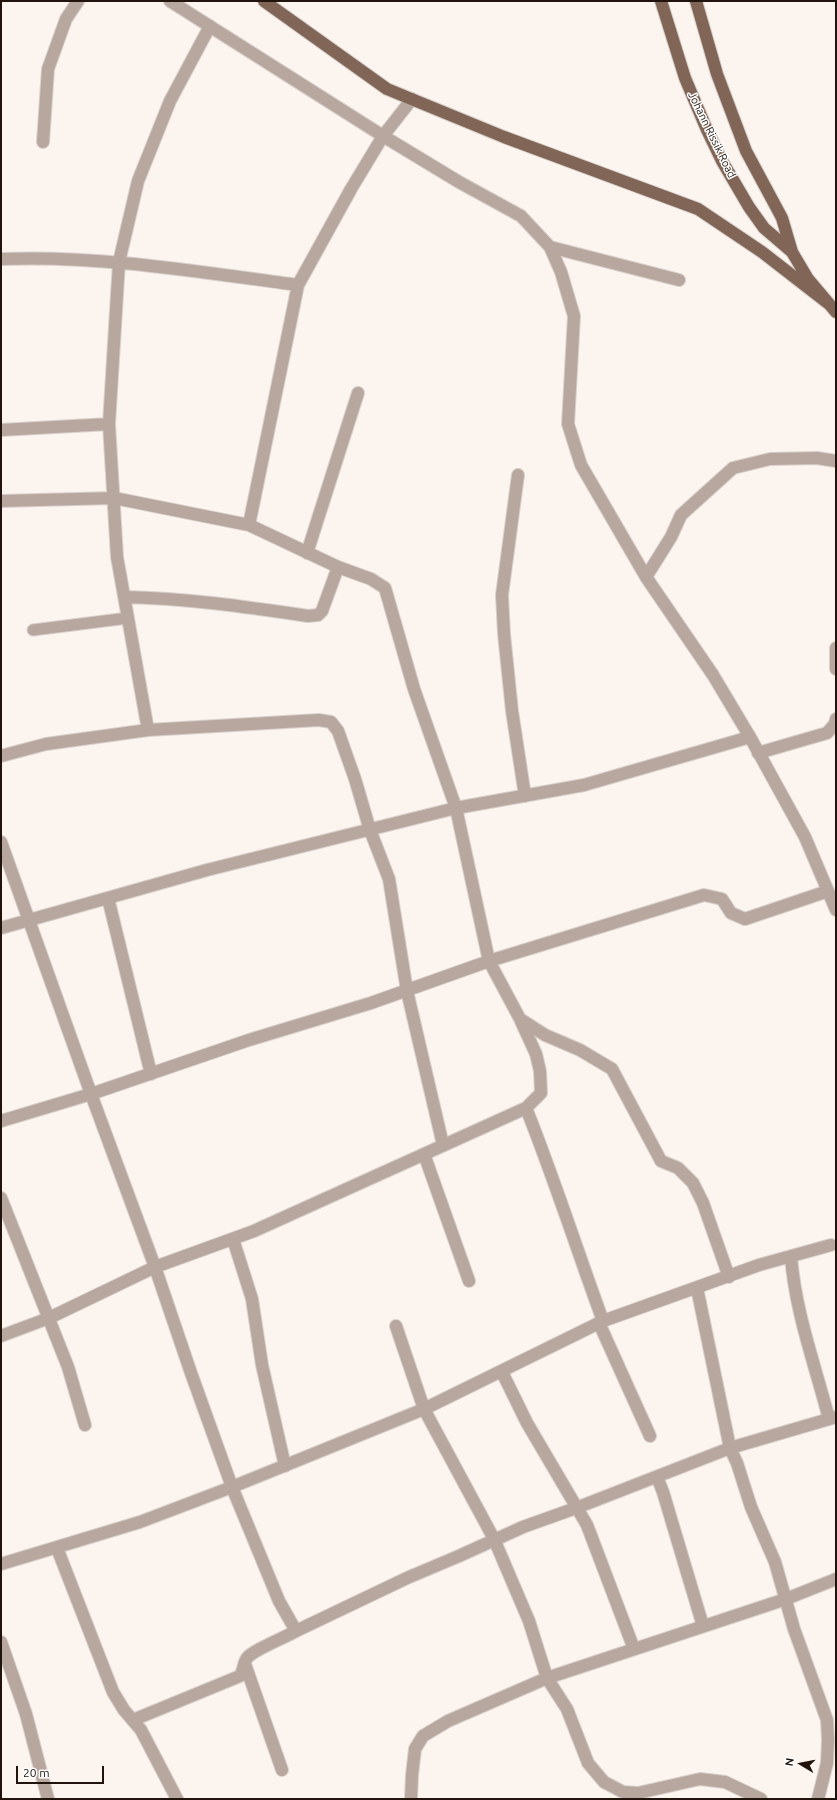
<!DOCTYPE html>
<style>
body{margin:0}
#map{position:relative;width:837px;height:1800px;overflow:hidden;background:#fbf4ef;font-family:Ubuntu,sans-serif}
canvas{display:block}
.frame{position:absolute;inset:0;border:2px solid #20140d;pointer-events:none}
.north{position:absolute;left:781px;top:1744px;width:40px;height:40px;-webkit-text-stroke:3px #fff;paint-order:stroke;rotate:280deg;font-size:11px;font-weight:700;line-height:16px;text-align:center;color:#20140d}
.north::after{content:'';display:block;margin:auto;width:14px;height:18px;background:#20140d;clip-path:polygon(50% 0,100% 100%,50% 72%,0 100%)}
.scale{position:absolute;left:16px;top:1766px;width:88px;height:18px;box-sizing:border-box;border:2px solid #20140d;border-top:0;padding-left:5px;font-size:12px;line-height:14px;white-space:nowrap;color:#20140d;-webkit-text-stroke:3px #fff;paint-order:stroke}
</style>
<div id="map">
<canvas width="837" height="1800"></canvas>
<div class="frame"></div>
<div class="north">N</div>
<div class="scale">20 m</div>
</div>
<script>
const g = document.querySelector('canvas').getContext('2d');
g.lineJoin = 'round';
function stroke(path, color, width, dash) { g.strokeStyle = color; g.lineWidth = width; g.lineCap = dash ? 'butt' : 'round'; g.setLineDash(dash || []); g.stroke(path); }
function label(font, color, halo, rows, align = 'center') {
  g.font = font + ' Ubuntu,sans-serif'; g.lineWidth = 3; g.setLineDash([]); g.textBaseline = 'middle'; g.strokeStyle = halo; g.fillStyle = color; for (const [text, x, y, turn = 0] of rows) {
    g.save(); g.translate(x, y); g.rotate((+turn || 0) * Math.PI / 180); g.textAlign = isNaN(turn) ? turn : align; if (halo) g.strokeText(text, 0, 0); g.fillText(text, 0, 0); g.restore();
  }
}
const lane = new Path2D(`
 M 33,630 L 128,618`);
const street = new Path2D(`
 M 170,1 L 383,136 L 412,99
 M 43,142 L 48,69 L 66,19 L 78,1
 M 550,247 L 679,280
 M 1,259 C 101,255 199,272 298,285
 M 1,430 L 109,424
 M 836,461 L 817,458 L 770,459 L 733,468 L 681,515 L 671,537 L 646,577 L 713,675 L 750,737 L 805,837 L 836,910
 M 518,475 L 502,595 L 504,634 L 512,711 L 525,796
 M 1,501 L 114,498 L 249,525 L 298,285 L 351,189 L 383,136 L 459,182 L 521,216 L 550,247 L 561,272 L 574,316 L 568,424 L 581,465 L 646,577
 M 249,525 L 338,567 L 371,579 L 385,588 L 414,689 L 456,808 L 489,961 L 520,1019 L 545,1035 L 580,1050 L 612,1069 L 661,1161 L 678,1168 L 693,1183 L 703,1203 L 729,1277
 M 307,553 L 358,393
 M 124,597 C 186,598 247,607 308,616 L 318,615 L 322,611 L 338,567
 M 836,648 L 836,669
 M 148,730 L 117,557 L 109,424 L 119,262 L 138,181 L 170,101 L 210,26
 M 758,753 L 827,733 L 835,724 L 836,719
 M 1,756 L 46,744 L 148,730 L 319,720 L 331,722 L 338,731 L 355,779 L 370,830 L 389,879 L 407,991 L 443,1145
 M 1,842 L 91,1094 L 155,1267 L 191,1373 L 232,1487 L 279,1601 L 296,1631 L 407,1578 L 459,1556 L 523,1527 L 576,1508 L 730,1448 L 836,1417
 M 108,898 L 151,1074
 M 1,928 L 207,870 L 456,808 L 584,785 L 750,737
 M 526,1108 C 554,1178 577,1250 603,1321
 M 1,1121 L 91,1094 L 249,1040 L 371,1003 L 489,961 L 704,895 L 722,899 L 731,913 L 745,919 L 828,891
 M 424,1154 L 469,1281
 M 1,1198 L 68,1367 L 85,1425
 M 233,1239 L 252,1299 L 262,1365 L 285,1466
 M 791,1256 C 795,1311 815,1365 829,1419
 M 697,1288 L 730,1448 L 737,1463 L 751,1507 L 775,1562 L 794,1629 L 827,1720 L 828,1740 L 827,1763 L 818,1799
 M 599,1323 L 650,1436
 M 396,1326 L 424,1409 L 494,1539 L 529,1621 L 547,1678 L 567,1709 L 588,1763 L 604,1782 L 623,1792 L 638,1793 L 700,1779 L 725,1782 L 761,1799
 M 1,1336 L 49,1318 L 155,1267 L 254,1231 L 526,1108 L 541,1093 L 540,1071 L 536,1054 L 520,1019
 M 502,1372 L 527,1423 L 587,1525 L 634,1649
 M 657,1477 L 663,1492 L 703,1626
 M 57,1548 L 113,1692 L 124,1710 L 141,1730 L 177,1799
 M 1,1564 L 140,1522 L 232,1487 L 424,1409 L 603,1321 L 759,1265 L 831,1245
 M 1,1642 L 26,1714 L 48,1799
 M 245,1664 L 282,1770
 M 133,1720 L 240,1676 C 244,1670 243,1663 247,1658 C 253,1650 286,1637 296,1631
 M 411,1799 L 412,1775 L 415,1749 L 423,1736 L 448,1721 L 547,1678 L 786,1599 L 836,1579`);
const primary = new Path2D(`
 M 264,1 L 387,89 L 504,137 L 698,209 L 762,252 L 829,304
 M 661,1 L 685,78 L 707,130 L 722,161 L 749,207 L 764,228 L 792,252
 M 696,1 L 717,74 L 746,151 L 782,218 L 792,252 L 808,279 L 836,312`);
stroke(lane, '#d8d0cb', 13);
stroke(street, '#d8d0cb', 14);
stroke(primary, '#d8d0cb', 14);
stroke(lane, '#b7a79f', 11);
stroke(street, '#b7a79f', 12);
stroke(primary, '#816658', 12);
label('11px', '#20140d', '#fff', [
 ["Johann Rissik Road",712,135,64]
]);
</script>
